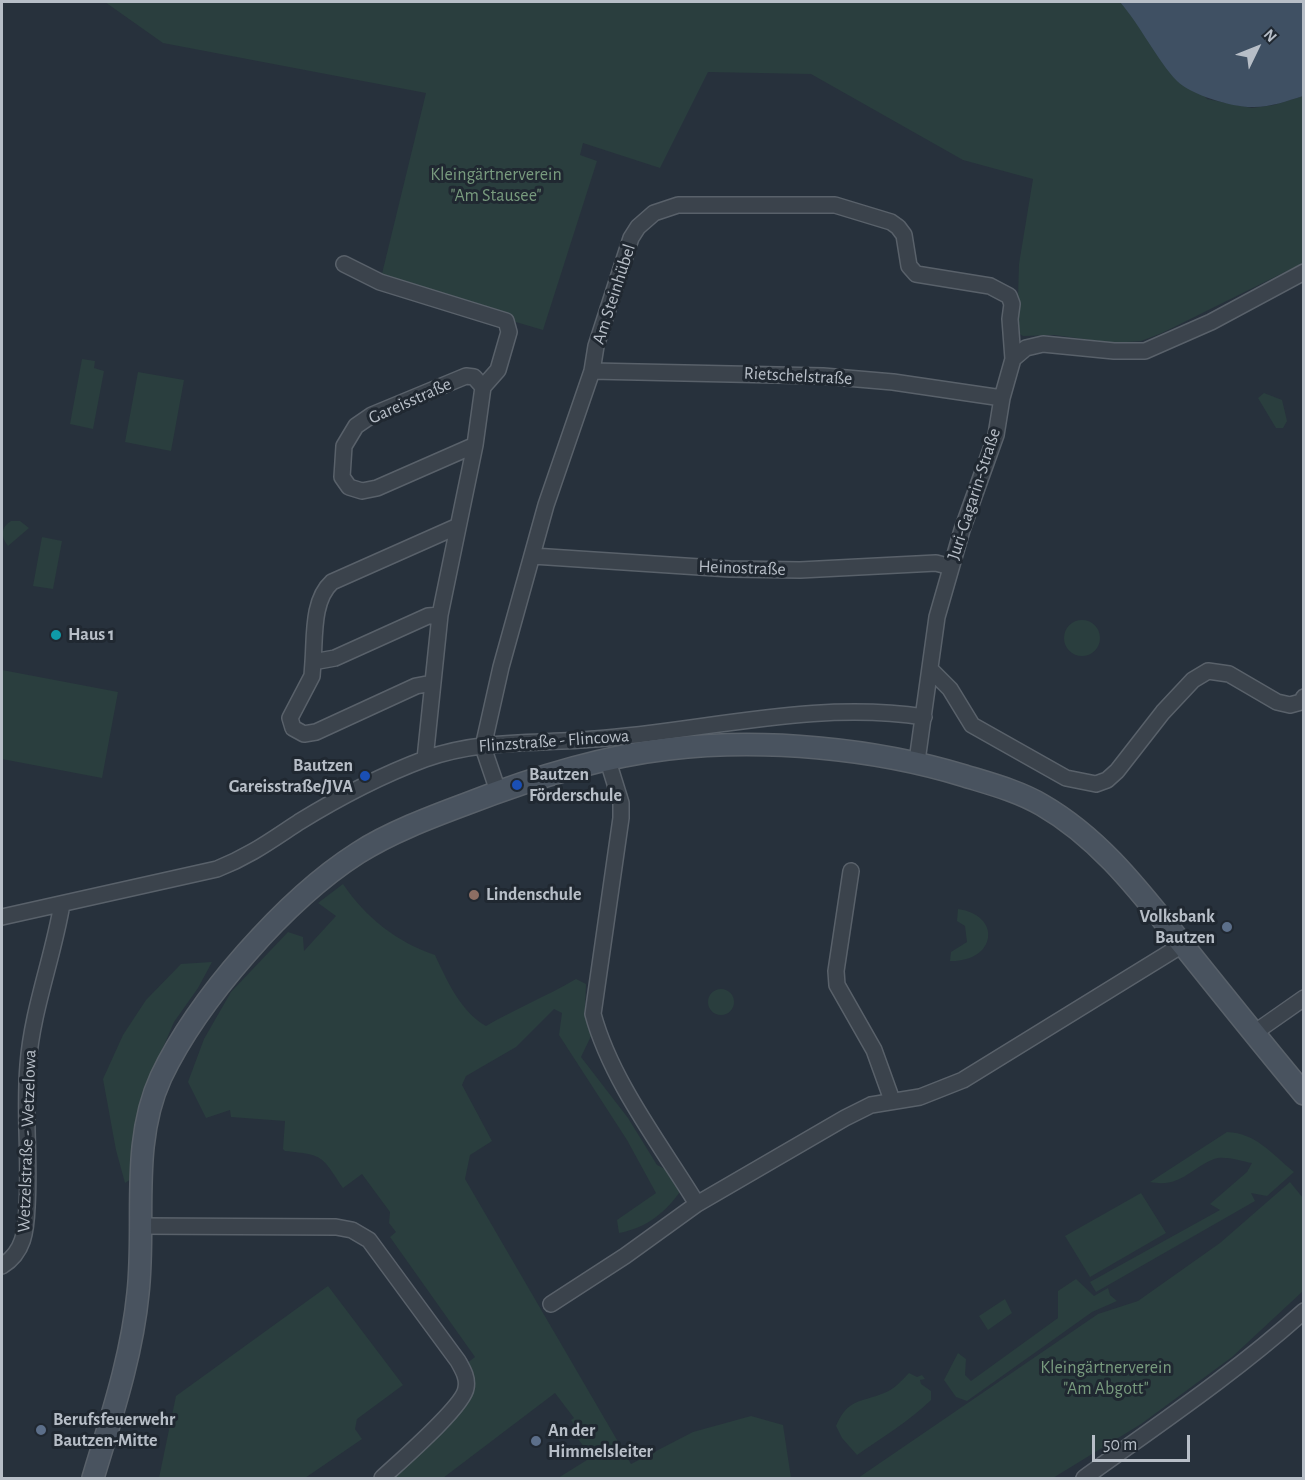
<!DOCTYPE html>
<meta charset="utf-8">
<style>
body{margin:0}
#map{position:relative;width:1305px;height:1480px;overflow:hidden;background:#27313c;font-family:"Alegreya Sans",sans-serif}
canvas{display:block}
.frame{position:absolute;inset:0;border:3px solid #b7bec7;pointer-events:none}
.north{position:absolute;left:1227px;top:18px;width:60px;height:60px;-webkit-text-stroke:4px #202831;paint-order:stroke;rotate:47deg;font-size:16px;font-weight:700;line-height:24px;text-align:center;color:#b7bec7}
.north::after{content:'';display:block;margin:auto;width:21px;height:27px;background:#b7bec7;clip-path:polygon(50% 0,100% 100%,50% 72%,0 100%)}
.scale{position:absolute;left:1092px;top:1435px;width:98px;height:27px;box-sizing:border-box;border:3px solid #b7bec7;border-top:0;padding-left:8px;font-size:18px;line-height:21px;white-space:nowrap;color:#b7bec7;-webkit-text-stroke:4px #202831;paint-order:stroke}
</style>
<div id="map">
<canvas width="1305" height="1480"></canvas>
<div class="frame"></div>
<div class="north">N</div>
<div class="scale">50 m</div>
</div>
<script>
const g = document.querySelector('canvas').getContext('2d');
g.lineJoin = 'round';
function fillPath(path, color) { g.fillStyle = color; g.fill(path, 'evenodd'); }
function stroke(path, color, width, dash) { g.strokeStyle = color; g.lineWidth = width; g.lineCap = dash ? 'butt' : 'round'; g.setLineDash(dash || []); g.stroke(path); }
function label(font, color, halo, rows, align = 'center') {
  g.font = font + ' "Alegreya Sans",sans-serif'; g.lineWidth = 6; g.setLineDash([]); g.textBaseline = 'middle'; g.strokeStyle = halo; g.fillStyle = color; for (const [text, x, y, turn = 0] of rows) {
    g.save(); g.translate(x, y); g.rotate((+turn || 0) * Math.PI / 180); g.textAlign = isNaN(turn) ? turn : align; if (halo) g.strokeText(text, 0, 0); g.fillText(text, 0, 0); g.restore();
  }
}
fillPath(new Path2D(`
 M 105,2 L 1120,2 L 1207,99 L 1252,108 L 1274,105 L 1303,96 L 1303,263 L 1162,333 L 1141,341 L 1114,343 L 1054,335 L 1023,336 L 1017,332 L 1019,264 L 1033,179 L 963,160 L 811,74 L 708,72 L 660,168 L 583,143 L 580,155 L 597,161 L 543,330 L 380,282 L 426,93 L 163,43 Z
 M 82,359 L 95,361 L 94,368 L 104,371 L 93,429 L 70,424 Z
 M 138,372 L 184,380 L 171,451 L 125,442 Z
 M 1264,393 L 1282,400 L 1287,421 L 1283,428 L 1276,428 L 1258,398 Z
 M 11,521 L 20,521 L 29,528 L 8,546 C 0,536 1,527 11,521 Z
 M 42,537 L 62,541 L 53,589 L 33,586 Z
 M1064 638a18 18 0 1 1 36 0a18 18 0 1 1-36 0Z
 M 2,670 L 118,692 L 102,778 L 2,759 Z
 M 343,884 C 365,917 398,943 435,955 C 447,981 461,1012 486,1026 C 515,1009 547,996 576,979 L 586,984 L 585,1008 L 592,1034 L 581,1057 L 628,1118 L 657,1165 L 675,1174 L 682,1189 C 666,1212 647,1228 619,1233 L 617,1220 L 656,1193 L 627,1140 L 559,1035 L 562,1013 L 554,1009 L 516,1047 L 466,1076 L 462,1085 L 492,1141 L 470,1155 L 465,1179 L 631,1464 L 693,1432 L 751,1416 L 783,1425 L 791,1478 L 558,1478 L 595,1455 L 585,1448 L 574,1434 L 578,1431 L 571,1420 L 574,1418 L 555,1393 L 443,1478 L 385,1478 L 473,1394 L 472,1376 L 466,1364 L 475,1357 L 390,1237 L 396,1232 L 389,1223 L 390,1212 L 362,1174 L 343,1188 C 321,1155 324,1155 285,1151 L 283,1149 L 285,1121 L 231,1117 L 230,1110 L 206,1118 L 188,1082 L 204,1039 L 231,992 L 288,932 L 303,937 L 304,951 L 336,916 L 318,903 Z
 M 958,909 C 1002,915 997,962 950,961 L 951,952 L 967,942 L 965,926 L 957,921 Z
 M 212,962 L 198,988 L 174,1022 L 150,1078 L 136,1176 L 125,1183 L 116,1150 L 103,1079 L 123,1035 L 146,1000 L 181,964 Z
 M708 1002a13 13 0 1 1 26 0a13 13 0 1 1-26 0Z
 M 1227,1132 C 1256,1133 1272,1154 1294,1172 L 1267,1196 L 1251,1193 L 1255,1201 L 1096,1292 L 1090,1282 L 1220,1210 L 1210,1204 L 1247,1172 L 1252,1163 C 1241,1161 1224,1155 1214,1159 C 1189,1169 1181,1188 1150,1182 Z
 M 1290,1182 L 1303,1198 L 1303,1291 L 1232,1357 L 1141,1424 L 1053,1478 L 858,1478 L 1098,1314 L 1138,1301 L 1220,1243 Z
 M 1141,1193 L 1166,1233 L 1090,1277 L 1065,1236 Z
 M 1076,1279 L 1094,1296 L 1108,1288 L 1110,1295 L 1117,1301 L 1092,1312 L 967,1401 L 956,1397 L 944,1380 L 958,1353 L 966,1359 L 965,1375 L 971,1381 L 1058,1318 L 1058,1291 Z
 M 328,1286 L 403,1385 L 357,1419 L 355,1429 L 362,1439 L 305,1478 L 159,1478 L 176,1396 Z
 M 1005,1299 L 1012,1313 L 988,1330 L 979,1316 Z
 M 909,1373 L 917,1377 L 922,1375 L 925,1379 L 920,1380 L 921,1384 L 931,1391 L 931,1400 C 909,1421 883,1437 857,1455 L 842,1438 L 836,1426 C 848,1398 860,1403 884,1393 C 894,1390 902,1380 909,1373 Z`), '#2a3e3e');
fillPath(new Path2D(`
 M 1120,2 L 1303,2 L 1303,96 C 1287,101 1271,107 1254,107 C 1234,108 1191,95 1177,81 C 1157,60 1140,25 1120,2 Z`), '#3f5063');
const street = new Path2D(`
 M 344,264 L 380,282 L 506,321 L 509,332 L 498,370 L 483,387 L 475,445 L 440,615 L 425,759
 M 592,371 L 823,376 L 893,382 L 1002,398
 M 475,445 L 377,488 L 362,491 L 349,487 L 342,477 L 344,446 L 356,426 L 372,415 L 466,376 L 474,377 L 483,387
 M 533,556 L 730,569 L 800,570 L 936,563 L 951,567
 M 313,662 C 315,636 312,600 332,582 L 458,526
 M 930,669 L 950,689 L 972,725 L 1066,778 L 1096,784 L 1107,780 L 1117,771 L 1163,712 L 1193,680 L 1208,671 L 1229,674 L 1277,702 L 1290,705 L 1301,702 L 1304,697
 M 432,683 L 416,686 L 316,732 L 304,734 L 293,728 L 290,718 L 312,676 L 313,662 L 335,658 L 428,616 L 440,615
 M 608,761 L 621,803 L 621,818 L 593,1014 C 611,1081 661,1145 697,1204
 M 917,761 L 937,617 L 962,530 L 996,435 L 1002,398 L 1013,359 L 1026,348 L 1043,344 L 1114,351 L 1145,351 L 1211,322 L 1304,272
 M 498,791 L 483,747 L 501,667 L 546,505 L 592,371 L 596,346 L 631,238 L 638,227 L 654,213 L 678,205 L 835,205 L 891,222 L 898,227 L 904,235 L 909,266 L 916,274 L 990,286 L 1009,296 L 1012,304 L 1010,319 L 1013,359
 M 851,871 L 836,971 L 837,985 L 874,1050 L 892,1100
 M 2,917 L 217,869 C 250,856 270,841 299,822 C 338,798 382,775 425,759 C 481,739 537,744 595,739 C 705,731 814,700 924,717
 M 1254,1033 L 1304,998
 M 140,1226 L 336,1227 L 352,1230 L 369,1240 L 458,1361 C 463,1370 468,1378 466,1388 C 464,1406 398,1463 382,1478
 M 2,1266 C 24,1252 26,1231 27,1207 C 30,1159 24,1112 28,1065 C 32,1010 53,958 62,904
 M 551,1304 L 625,1256 L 697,1204 L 845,1118 L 871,1105 L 920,1097 L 963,1080 L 1182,945
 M 1084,1478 C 1159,1424 1235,1373 1304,1311`);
const secondary = new Path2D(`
 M 93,1478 C 111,1418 132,1356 138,1293 C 146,1222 130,1144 161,1077 C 198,999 286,899 358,853 C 389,833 431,817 466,804 C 530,779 599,757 668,749 C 763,738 874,748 965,776 C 991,784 1018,791 1042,805 C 1101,839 1141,893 1183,945 C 1223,995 1263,1045 1304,1094`);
stroke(street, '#59616a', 18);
stroke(secondary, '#59616a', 24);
stroke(street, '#3b434c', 15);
stroke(secondary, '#49535f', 21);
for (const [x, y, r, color] of [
 [56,635,6,"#0f9aa8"],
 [365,776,6,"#1a4fb4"],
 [517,785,6,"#1a4fb4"],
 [474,895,6,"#8d6e63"],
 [1227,927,6,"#5c6f8a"],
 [41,1430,6,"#5c6f8a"],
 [536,1441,6,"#5c6f8a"]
]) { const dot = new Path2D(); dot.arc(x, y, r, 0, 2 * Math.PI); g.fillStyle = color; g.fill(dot); stroke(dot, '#202831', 2); }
label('18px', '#789b7e', '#202831', [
 ["Kleingärtnerverein",496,175],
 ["\"Am Stausee\"",496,196],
 ["Kleingärtnerverein",1106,1368],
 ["\"Am Abgott\"",1106,1389]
]);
label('18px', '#b7bec7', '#202831', [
 ["Am Steinhübel",614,294,-72],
 ["Rietschelstraße",798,376,3],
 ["Gareisstraße",410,401,-24],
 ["Juri-Gagarin-Straße",974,494,-72],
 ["Heinostraße",742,568,2],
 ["Flinzstraße - Flincowa",554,741,-4],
 ["Wetzelstraße - Wetzelowa",27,1141,-88]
]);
label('bold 18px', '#b7bec7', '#202831', [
 ["Haus 1",68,635],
 ["Bautzen",353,766,"right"],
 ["Gareisstraße/JVA",353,787,"right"],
 ["Bautzen",529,775],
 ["Förderschule",529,796],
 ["Lindenschule",486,895],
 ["Volksbank",1215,917,"right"],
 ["Bautzen",1215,938,"right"],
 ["Berufsfeuerwehr",53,1420],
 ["Bautzen-Mitte",53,1441],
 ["An der",548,1431],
 ["Himmelsleiter",548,1452]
], 'left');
</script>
